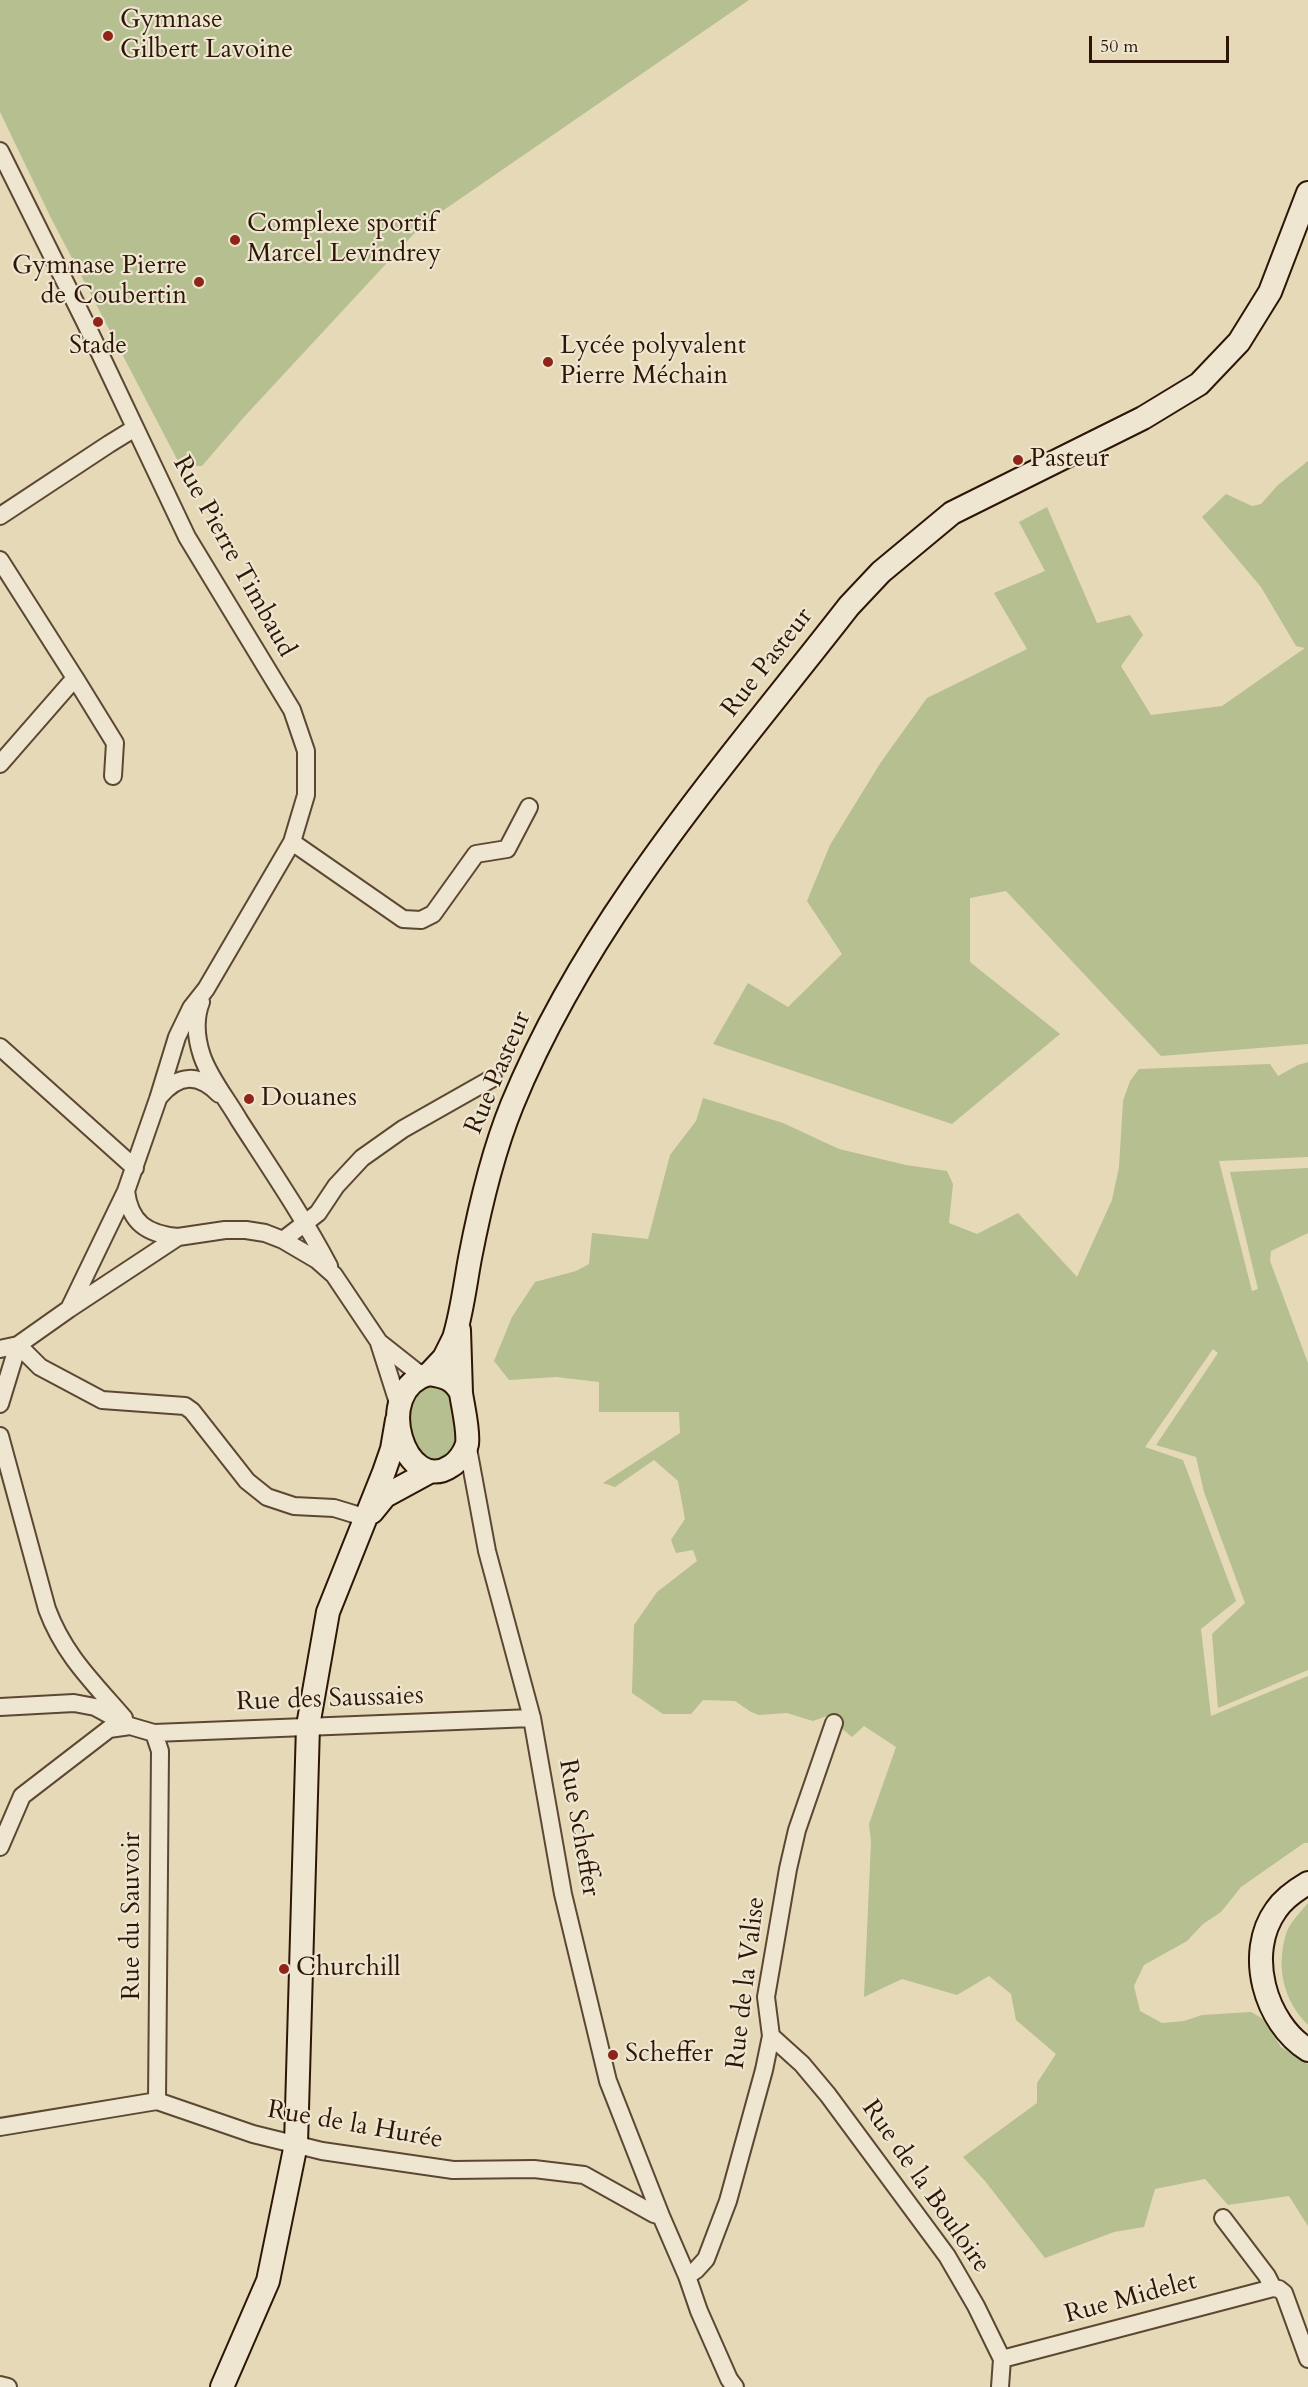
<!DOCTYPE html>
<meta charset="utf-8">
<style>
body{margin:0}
#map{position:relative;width:1308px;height:2387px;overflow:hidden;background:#e5d9b8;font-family:Cardo,serif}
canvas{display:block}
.scale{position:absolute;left:1089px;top:36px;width:140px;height:27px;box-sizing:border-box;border:3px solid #2e1606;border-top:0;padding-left:8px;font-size:18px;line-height:21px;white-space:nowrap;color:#2e1606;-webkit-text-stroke:4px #eee6d1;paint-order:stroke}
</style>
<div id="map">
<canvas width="1308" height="2387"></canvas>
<div class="scale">50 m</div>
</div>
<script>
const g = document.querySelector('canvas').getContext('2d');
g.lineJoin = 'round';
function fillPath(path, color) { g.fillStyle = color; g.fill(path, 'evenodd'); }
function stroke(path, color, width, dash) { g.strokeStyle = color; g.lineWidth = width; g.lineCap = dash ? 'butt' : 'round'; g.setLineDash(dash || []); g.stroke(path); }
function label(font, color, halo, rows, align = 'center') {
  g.font = font + ' Cardo,serif'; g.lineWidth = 4.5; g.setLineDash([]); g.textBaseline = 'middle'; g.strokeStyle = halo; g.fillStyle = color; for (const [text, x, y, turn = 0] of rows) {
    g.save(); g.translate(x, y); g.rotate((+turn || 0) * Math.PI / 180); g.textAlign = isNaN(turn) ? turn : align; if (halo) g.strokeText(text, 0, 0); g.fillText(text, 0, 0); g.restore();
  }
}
fillPath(new Path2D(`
 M 0,0 L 749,0 L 422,225 L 244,417 L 202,466 L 180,465 L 51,218 L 0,112 Z
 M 1308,461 L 1308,1044 L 1161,1056 L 1006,891 L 970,898 L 970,962 L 1060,1034 L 952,1124 L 713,1044 L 748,983 L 788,1007 L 842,954 L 807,901 L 830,845 L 881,762 L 927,698 L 1027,649 L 994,593 L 1045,571 L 1019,522 L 1047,507 L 1097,623 L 1130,615 L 1143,635 L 1121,666 L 1151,715 L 1222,706 L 1305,648 L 1296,646 L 1261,587 L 1202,517 L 1226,494 L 1252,506 L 1261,504 L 1278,485 Z
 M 1308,1062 L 1308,1157 L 1219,1161 L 1252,1291 L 1258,1289 L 1230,1172 L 1308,1168 L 1308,1233 L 1271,1251 L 1270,1261 L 1308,1363 L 1308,1670 L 1218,1708 L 1212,1634 L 1245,1603 L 1204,1492 L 1196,1457 L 1156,1445 L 1218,1353 L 1213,1349 L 1145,1447 L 1183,1460 L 1236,1601 L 1201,1629 L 1211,1716 L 1308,1676 L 1308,1843 L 1304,1843 L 1241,1887 L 1221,1912 L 1203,1924 L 1187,1941 L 1144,1965 L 1134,1986 L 1140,2011 L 1162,2023 L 1184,2021 L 1202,2015 L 1251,2012 L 1263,2019 L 1281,2047 L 1308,2064 L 1308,2226 L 1289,2196 L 1228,2205 L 1205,2179 L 1155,2189 L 1144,2227 L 1114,2232 L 1045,2258 L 985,2181 L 963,2157 L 1037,2103 L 1037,2083 L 1056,2054 L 1016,2020 L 1011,1994 L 989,1976 L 957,1995 L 902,1979 L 864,1997 L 871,1842 L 869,1824 L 896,1747 L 864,1726 L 852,1737 L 827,1716 L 813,1721 L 787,1713 L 759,1715 L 751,1712 L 735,1701 L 703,1700 L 691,1714 L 663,1714 L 632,1693 L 634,1625 L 657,1592 L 697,1561 L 693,1550 L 676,1553 L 671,1540 L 685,1519 L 678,1481 L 654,1460 L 615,1487 L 603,1483 L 680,1433 L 679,1412 L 599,1412 L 599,1382 L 556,1377 L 509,1380 L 494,1361 L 512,1317 L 535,1282 L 576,1271 L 589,1264 L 592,1233 L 648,1239 L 670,1155 L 696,1121 L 703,1098 L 783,1123 L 839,1149 L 906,1165 L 947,1171 L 953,1184 L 949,1223 L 977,1234 L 1018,1213 L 1077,1277 L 1112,1200 L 1119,1167 L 1123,1101 L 1130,1081 L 1139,1069 L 1270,1064 L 1278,1076 L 1298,1065 Z
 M 428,1381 L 452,1392 L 459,1446 L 452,1454 L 430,1462 L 417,1456 L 406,1416 L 417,1385 Z
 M 1308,1903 L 1308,2025 C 1283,2000 1276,1967 1286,1934 C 1289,1923 1301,1912 1308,1903 Z`), '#b5bf8f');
const street = new Path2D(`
 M 0,151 L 85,322 L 187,537 L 292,710 L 306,751 L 306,795 L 292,842 L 206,989 L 191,1008 L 177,1037 L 158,1099 L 126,1191 L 69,1309
 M 0,516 L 109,444 L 135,428
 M 0,560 L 75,678 L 0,764
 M 75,678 L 115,743 L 113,776
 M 292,842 L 403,919 L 421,920 L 433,914 L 476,854 L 507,849 L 529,807
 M 201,1002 C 194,1020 196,1038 202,1056 C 210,1079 227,1099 239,1120 C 270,1168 302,1215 329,1266
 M 0,1047 L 135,1168
 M 160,1096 C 179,1074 198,1073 219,1094
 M 126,1191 C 130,1223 147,1234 178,1237
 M 283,1240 L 318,1213 L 336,1186 L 362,1158 L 403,1129 L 493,1078
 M 379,1343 L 400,1409
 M 18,1345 L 40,1367 L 102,1400 L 185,1406 L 192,1411 L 247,1481 L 267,1497 L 294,1506 L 334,1508 L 367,1518
 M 0,1349 L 18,1345 L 69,1309 L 178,1237 L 225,1230 L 246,1230 L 265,1233 L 283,1240 L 317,1260 L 334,1275 L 379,1342 L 422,1376
 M 0,1404 L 18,1345
 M 0,1436 L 47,1609 C 64,1655 93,1682 124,1718
 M 467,1443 L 487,1551 L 532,1718 L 563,1894 L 608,2081 L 661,2216 L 687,2276 L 699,2311 L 729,2379 L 735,2387
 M 0,1707 L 74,1703 L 95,1707 L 130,1726 L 154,1733 L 532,1718
 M 154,1733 L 160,1751 L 157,2101
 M 0,1847 L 22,1796 L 109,1729 L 130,1726
 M 771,2036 L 802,2064 L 828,2095 L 947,2256 L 976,2306 L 1002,2359 L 1000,2387
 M 0,2127 L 157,2101 L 253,2134 L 322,2151 L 453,2170 L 534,2169 L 584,2175 L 654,2214 L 661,2216
 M 1223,2218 L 1267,2276 L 1273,2288
 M 687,2276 L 696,2270 L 706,2259 L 728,2201 L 764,2070 L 771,2036 L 766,1997 L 788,1869 L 797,1830 L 834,1723
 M 1273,2288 L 1279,2289 L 1284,2293 L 1308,2359
 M 1002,2359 L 1273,2288
 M 0,2385 L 8,2387`);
const secondary = new Path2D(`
 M 459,1330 L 461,1393
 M 429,1374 L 444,1358 L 454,1338 C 462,1312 465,1285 470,1258 C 480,1206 492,1154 512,1105 C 589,917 726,764 849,606 L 881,572 L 952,513 L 1143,418 L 1199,384 L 1239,342 L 1270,292 L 1308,193
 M 429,1374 C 444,1376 454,1379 461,1393 C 463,1407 469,1431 467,1444 C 465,1452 458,1462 451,1466 C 406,1497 370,1390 429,1374 Z
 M 372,1512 L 385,1496 L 431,1471
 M 1308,1883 C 1296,1890 1284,1898 1276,1910 C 1245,1953 1265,2023 1308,2050
 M 222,2387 L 268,2281 L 296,2144 L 308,1726 L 328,1612 L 384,1472 L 392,1449 L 397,1420`);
stroke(street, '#5c4732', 20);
stroke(secondary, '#2e1606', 26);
stroke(street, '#eee6d1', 16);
stroke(secondary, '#eee6d1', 22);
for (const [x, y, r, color] of [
 [108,36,6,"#8f2418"],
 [235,240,6,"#8f2418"],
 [199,282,6,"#8f2418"],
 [98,322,6,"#8f2418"],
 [548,362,6,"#8f2418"],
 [1018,460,6,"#8f2418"],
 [249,1099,6,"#8f2418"],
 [284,1969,6,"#8f2418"],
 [613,2055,6,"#8f2418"]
]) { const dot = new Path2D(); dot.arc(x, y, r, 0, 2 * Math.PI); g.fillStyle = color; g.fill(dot); stroke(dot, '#eee6d1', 2); }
label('26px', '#2e1606', '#eee6d1', [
 ["Gymnase",120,21],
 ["Gilbert Lavoine",120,51],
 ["Complexe sportif",247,225],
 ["Marcel Levindrey",247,255],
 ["Gymnase Pierre",187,267,"right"],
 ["de Coubertin",187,297,"right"],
 ["Stade",98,347,"center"],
 ["Lycée polyvalent",560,347],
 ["Pierre Méchain",560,377],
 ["Pasteur",1030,460],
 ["Douanes",261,1099],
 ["Churchill",296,1969],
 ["Scheffer",625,2055]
], 'left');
label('26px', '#2e1606', '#eee6d1', [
 ["Rue Pierre Timbaud",233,557,61],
 ["Rue Pasteur",768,663,-52],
 ["Rue Pasteur",499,1073,-67],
 ["Rue des Saussaies",330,1700,-2],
 ["Rue Scheffer",578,1828,80],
 ["Rue du Sauvoir",133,1916,-90],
 ["Rue de la Valise",747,1983,-83],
 ["Rue de la Hurée",355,2126,10],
 ["Rue de la Bouloire",925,2187,55],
 ["Rue Midelet",1131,2299,-15]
]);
</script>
